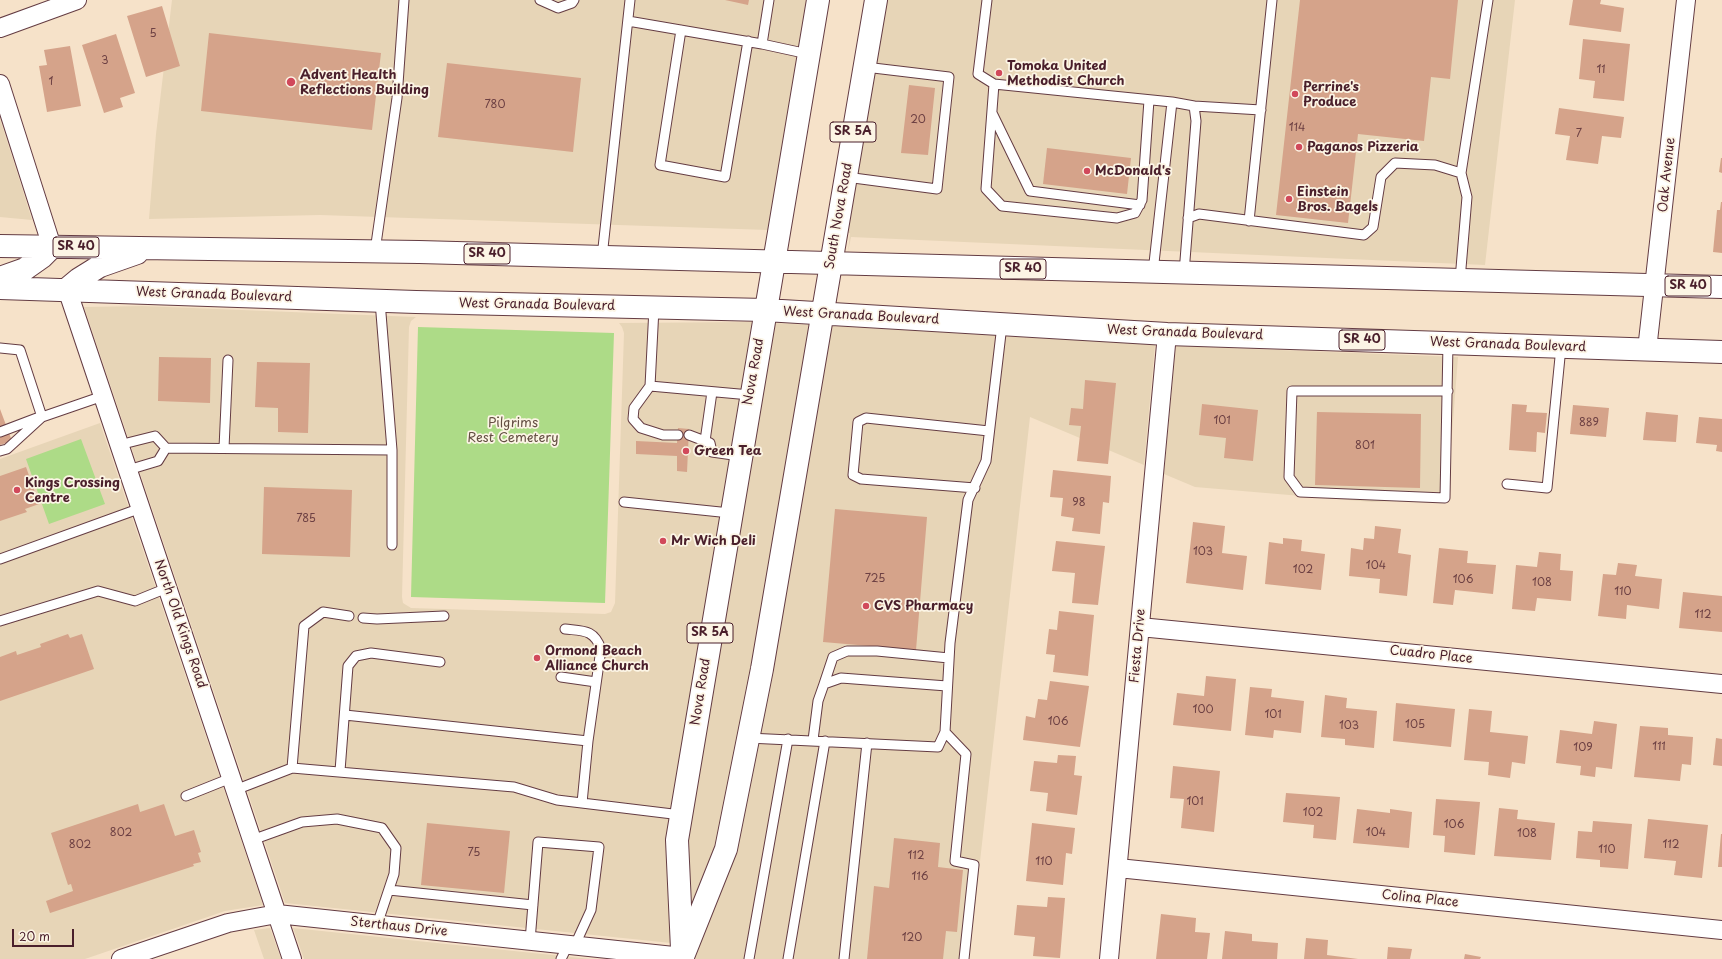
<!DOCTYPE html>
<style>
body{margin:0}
#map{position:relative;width:1722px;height:959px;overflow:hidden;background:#f6e2c9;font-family:"Playpen Sans",sans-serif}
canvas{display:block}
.scale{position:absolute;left:12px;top:929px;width:62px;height:18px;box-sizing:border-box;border:2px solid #4a1f2b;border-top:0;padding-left:5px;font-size:12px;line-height:14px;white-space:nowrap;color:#4a1f2b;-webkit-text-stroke:3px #fcf5e5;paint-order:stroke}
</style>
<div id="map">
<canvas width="1722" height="959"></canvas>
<div class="scale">20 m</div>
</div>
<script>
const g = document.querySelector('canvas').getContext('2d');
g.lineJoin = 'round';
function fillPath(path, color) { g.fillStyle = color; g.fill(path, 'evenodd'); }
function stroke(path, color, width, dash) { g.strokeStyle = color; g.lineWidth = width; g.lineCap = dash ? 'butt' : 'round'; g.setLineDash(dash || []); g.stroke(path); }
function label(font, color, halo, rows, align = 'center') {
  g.font = font + ' "Playpen Sans",sans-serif'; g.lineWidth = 3.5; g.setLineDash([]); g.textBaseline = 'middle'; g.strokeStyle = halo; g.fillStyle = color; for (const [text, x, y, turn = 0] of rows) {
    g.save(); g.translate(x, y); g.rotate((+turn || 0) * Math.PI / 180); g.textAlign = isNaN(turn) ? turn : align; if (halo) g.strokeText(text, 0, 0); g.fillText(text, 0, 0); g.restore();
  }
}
fillPath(new Path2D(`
 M 172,0 L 807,0 L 768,230 L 320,215 L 149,219 L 156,134 Z
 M 886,0 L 1515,0 L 1485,265 L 851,237 L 848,252 L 850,233 L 847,233 Z
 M 0,119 L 17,172 L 32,220 L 0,217 Z
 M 142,306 L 416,317 L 411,321 L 409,327 L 402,597 L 403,603 L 411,608 L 605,614 L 611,612 L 615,603 L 624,333 L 622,327 L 619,323 L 752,322 L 666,838 L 671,943 L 285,903 L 84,307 Z
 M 773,323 L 810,325 L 751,667 L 716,845 L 691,908 L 687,841 Z
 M 831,326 L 1155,345 L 1144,465 L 1030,417 L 969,959 L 694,959 Z
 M 1176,346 L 1458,357 L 1447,499 L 1372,502 L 1195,487 L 1164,474 Z
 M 100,423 L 263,905 L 225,911 L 85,959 L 0,959 L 0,459 Z
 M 270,928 L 281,959 L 264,959 L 254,930 Z
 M 293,928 L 591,959 L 304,959 Z`), '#e7d5b7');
fillPath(new Path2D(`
 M 418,327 L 614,333 L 605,603 L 411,597 Z
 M 81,439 L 105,504 L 49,524 L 26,459 Z`), '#addb87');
fillPath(new Path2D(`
 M 725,0 L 749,0 L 748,5 Z
 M 1300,0 L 1458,0 L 1450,79 L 1431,77 L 1424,141 L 1358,134 L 1348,223 L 1276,215 Z
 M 1573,0 L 1601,0 L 1600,4 L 1624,8 L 1621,32 L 1569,25 Z
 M 162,6 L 180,66 L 146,77 L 127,16 Z
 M 209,33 L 381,53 L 372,130 L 201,111 Z
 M 116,34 L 135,93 L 120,98 L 123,107 L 104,113 L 82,45 Z
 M 1583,39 L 1630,44 L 1624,101 L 1593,98 L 1595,81 L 1579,79 Z
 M 70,46 L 81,106 L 47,112 L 39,66 L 47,65 L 44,50 Z
 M 447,63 L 581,78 L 573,152 L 438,137 Z
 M 909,85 L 935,88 L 928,155 L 901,153 Z
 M 1559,108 L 1624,117 L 1621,138 L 1602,136 L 1598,164 L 1566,160 L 1570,136 L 1555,134 Z
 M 1047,148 L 1131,158 L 1127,194 L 1043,184 Z
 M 1721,158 L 1722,158 L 1722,173 L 1719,172 Z
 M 1721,202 L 1722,202 L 1722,253 L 1713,252 L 1717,210 L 1720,210 Z
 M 159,357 L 211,358 L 210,403 L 158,401 Z
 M 257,362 L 310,363 L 308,433 L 278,432 L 278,408 L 255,407 Z
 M 1085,380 L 1116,383 L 1108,464 L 1077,461 L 1081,426 L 1069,425 L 1071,408 L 1083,409 Z
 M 1202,404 L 1258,410 L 1253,461 L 1224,458 L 1226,438 L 1199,435 Z
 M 1512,404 L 1527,405 L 1526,412 L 1547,413 L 1545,433 L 1537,432 L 1536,452 L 1509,450 Z
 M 1573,405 L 1609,408 L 1606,437 L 1570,434 Z
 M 0,409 L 12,441 L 0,445 Z
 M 1317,412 L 1421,414 L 1420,488 L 1315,485 Z
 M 1646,412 L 1678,415 L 1676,442 L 1643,440 Z
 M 1699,417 L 1722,419 L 1722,452 L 1716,451 L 1717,445 L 1696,443 Z
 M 678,428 L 689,429 L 687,472 L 677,471 L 677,456 L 636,454 L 636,441 L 677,443 Z
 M 26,467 L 39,504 L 25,509 L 27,512 L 0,521 L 0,476 Z
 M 1053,470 L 1111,476 L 1109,503 L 1103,502 L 1100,534 L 1072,531 L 1074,518 L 1061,516 L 1063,498 L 1050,497 Z
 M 264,487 L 352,490 L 350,557 L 262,554 Z
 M 835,509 L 927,517 L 916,650 L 823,642 Z
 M 1193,522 L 1225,526 L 1222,553 L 1247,556 L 1243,590 L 1186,583 Z
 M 1375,526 L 1401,529 L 1398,553 L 1411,555 L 1407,596 L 1379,593 L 1380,579 L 1349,576 L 1351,548 L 1363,550 L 1364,538 L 1374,539 Z
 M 1283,538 L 1302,540 L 1301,551 L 1325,554 L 1321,590 L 1265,584 L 1269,542 L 1283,544 Z
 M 1056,541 L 1105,546 L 1098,605 L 1072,603 L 1075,573 L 1052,571 Z
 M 1439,548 L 1468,551 L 1467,563 L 1496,565 L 1493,594 L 1455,590 L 1453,605 L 1433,603 Z
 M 1539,552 L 1561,554 L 1560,570 L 1573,571 L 1571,601 L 1537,598 L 1535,611 L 1512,609 L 1516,565 L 1537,567 Z
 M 1618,563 L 1637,565 L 1635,576 L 1662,579 L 1659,609 L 1627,605 L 1626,619 L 1598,616 L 1603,574 L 1616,575 Z
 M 1683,592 L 1722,596 L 1722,632 L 1679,628 Z
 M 1059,611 L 1094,615 L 1088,676 L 1053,672 L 1055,655 L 1046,654 L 1049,629 L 1057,630 Z
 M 68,634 L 70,638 L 82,634 L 94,669 L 0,701 L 0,657 L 16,651 L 17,655 L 41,647 L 40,644 Z
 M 1206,676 L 1236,679 L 1231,731 L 1173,725 L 1177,693 L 1204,696 Z
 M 1050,681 L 1089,686 L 1080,747 L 1023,740 L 1026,716 L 1035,718 L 1038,699 L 1047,700 Z
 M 1250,687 L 1272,689 L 1271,697 L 1304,701 L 1301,733 L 1274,730 L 1273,738 L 1245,735 Z
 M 1325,695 L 1347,698 L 1346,708 L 1377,711 L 1374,748 L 1345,745 L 1345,739 L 1321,737 Z
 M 1396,703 L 1455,709 L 1451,747 L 1393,741 Z
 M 1469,709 L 1492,711 L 1490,732 L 1528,736 L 1525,764 L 1512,762 L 1510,778 L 1488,775 L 1489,762 L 1464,760 Z
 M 1594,721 L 1617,724 L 1612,769 L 1596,767 L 1595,777 L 1580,775 L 1581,766 L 1556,763 L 1560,730 L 1592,734 Z
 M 1640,726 L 1668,728 L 1668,735 L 1693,737 L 1691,765 L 1682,764 L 1680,781 L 1634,777 Z
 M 1716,738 L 1722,739 L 1722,766 L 1713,765 Z
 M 1058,755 L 1076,756 L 1074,775 L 1082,776 L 1077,815 L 1046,811 L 1048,793 L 1030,791 L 1034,761 L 1057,763 Z
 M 1173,766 L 1220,771 L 1214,832 L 1181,828 L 1184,799 L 1170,798 Z
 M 1286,793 L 1340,797 L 1336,840 L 1313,838 L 1314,825 L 1283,822 Z
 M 1436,799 L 1480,802 L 1475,855 L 1444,852 L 1445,836 L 1433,835 Z
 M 138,804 L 140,812 L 164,804 L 175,836 L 194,830 L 201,852 L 198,853 L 201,862 L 193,864 L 194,866 L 50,913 L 46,901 L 73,891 L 71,884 L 68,885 L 51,833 Z
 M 1499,808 L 1518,810 L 1517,819 L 1555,823 L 1551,860 L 1494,856 Z
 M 1357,809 L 1390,813 L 1390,809 L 1412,812 L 1409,848 L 1353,843 Z
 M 1648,819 L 1708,825 L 1702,878 L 1674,875 L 1676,861 L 1644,858 Z
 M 1593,821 L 1632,824 L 1628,869 L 1600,867 L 1600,860 L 1576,858 L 1578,831 L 1592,832 Z
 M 427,823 L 510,831 L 504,893 L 421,885 Z
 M 1032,823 L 1075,828 L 1072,854 L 1066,853 L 1063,885 L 1026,881 Z
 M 1721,834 L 1722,834 L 1722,867 L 1718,867 Z
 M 894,838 L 940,843 L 938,867 L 963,870 L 957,932 L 946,931 L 943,959 L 867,959 L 874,886 L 889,888 Z
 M 1048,897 L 1065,898 L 1060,958 L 1033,956 L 1035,937 L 1014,935 L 1017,905 L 1047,907 Z
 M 1161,914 L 1196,918 L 1195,932 L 1210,933 L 1207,959 L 1156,959 Z
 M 1225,931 L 1252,934 L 1252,941 L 1278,943 L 1277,959 L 1222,959 Z
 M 1306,938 L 1328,940 L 1327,955 L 1358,959 L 1304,959 Z
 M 1388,947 L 1412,949 L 1410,959 L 1387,959 Z
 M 1465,954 L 1481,957 L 1480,959 L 1464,959 Z`), '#d5a38a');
const service = new Path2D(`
 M 540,0 L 558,8 L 572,3 L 574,0
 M 769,0 L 762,44 L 808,54
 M 987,0 L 978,74 L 994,84
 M 628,21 L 762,44
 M 681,30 L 660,165 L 725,177 L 748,41
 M 1149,100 L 1142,200 L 1135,213 L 1117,218 L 1002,206 L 986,189 L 994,84 L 1172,102 L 1194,106 L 1196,121 L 1184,273
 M 1194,106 L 1261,110
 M 992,113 L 1030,191 L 1140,205
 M 1461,173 L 1488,0
 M 846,177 L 937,189 L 949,77 L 865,67
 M 1188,218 L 1199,214 L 1364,235 L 1373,227 L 1381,177 L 1395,163 L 1435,165 L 1461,173 L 1467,197 L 1460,280
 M 1249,221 L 1272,0
 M 375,251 L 397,98 L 404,0
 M 602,257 L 630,0
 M 1153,272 L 1172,102
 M 654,308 L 650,386 L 634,408 L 633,419 L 641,428 L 663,435 L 678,435
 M 0,348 L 20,350 L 42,417 L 103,396
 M 650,386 L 750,395
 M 1448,391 L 1292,391 L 1289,477 L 1300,492 L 1445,498 L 1448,343
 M 0,432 L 37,418
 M 689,435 L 710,443 L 712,452 L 740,456
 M 705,441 L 712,392
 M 119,445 L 155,436 L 166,448 L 392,450 L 380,301
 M 224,448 L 228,360
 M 392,450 L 392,545
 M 0,451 L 7,449 L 42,417
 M 128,470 L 158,461 L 166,448
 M 1507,484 L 1547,488 L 1561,347
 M 975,488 L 861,479 L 853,475 L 858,422 L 866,418 L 989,431
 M 624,502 L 730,513
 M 0,559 L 141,508
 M 363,618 L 377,619 L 444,616
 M 0,621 L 98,591 L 135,601 L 167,588
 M 565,629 C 583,631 594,629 601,649 L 588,741 L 582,803
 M 561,677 L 596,682
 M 824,684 L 833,657 L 847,651 L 877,651 L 949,658
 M 345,715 L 588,741
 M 945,732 L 966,754 L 955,861 L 974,865 L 964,959
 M 748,738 L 938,747 L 945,732 L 950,643 L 968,500 L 986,461 L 1002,325
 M 813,740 L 818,701 L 824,684 L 841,678 L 947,686
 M 292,768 L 304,626 L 323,612 L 349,616
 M 340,771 L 348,666 L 356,656 L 371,653 L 440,662
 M 235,790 L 292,768 L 514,787 L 557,800 L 681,815
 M 186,796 L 231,778
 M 252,840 L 302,822 L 337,819 L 382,828 L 396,848 L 394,874 L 377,925
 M 389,890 L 533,905
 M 530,941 L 538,842 L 599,847 L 591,910 L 575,945
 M 561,959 L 568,945
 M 749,959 L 788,739
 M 788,959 L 825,741
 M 844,959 L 867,743`);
const minor = new Path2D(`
 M 0,28 L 77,0
 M 0,84 L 52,247
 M 67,289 L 292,959
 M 1647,350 L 1686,0
 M 1140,627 L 1722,684
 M 1118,868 L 1722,930
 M 121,959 L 228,923 L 277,914 L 683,957
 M 1109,959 L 1167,334`);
const primary = new Path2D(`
 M 0,246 L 419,252 L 1722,287
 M 0,278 L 25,269 L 42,257 L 52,247
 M 0,288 L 416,302 L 765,310 L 1167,334 L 1722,352
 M 67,289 L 79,279 L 100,266 L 137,253
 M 682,949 L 677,840 L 818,0
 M 682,959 L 726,849 L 762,669 L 876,0`);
stroke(service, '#643c43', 11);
stroke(minor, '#643c43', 20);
stroke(primary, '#643c43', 24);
stroke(service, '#fff', 9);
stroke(minor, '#fff', 18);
stroke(primary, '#fff', 22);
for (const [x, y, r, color] of [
 [999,73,4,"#d1495b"],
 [291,82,5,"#d1495b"],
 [1295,94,4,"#d1495b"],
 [1299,147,4,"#d1495b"],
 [1087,171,4,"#d1495b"],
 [1289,199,4,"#d1495b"],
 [686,451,4,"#d1495b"],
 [17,490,4,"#d1495b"],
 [663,541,4,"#d1495b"],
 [866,606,4,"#d1495b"],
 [537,658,4,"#d1495b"]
]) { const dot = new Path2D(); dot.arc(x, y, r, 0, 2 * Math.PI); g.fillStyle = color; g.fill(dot); stroke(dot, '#fcf5e5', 1.5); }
label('11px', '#6d4043', null, [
 ["5",153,34],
 ["3",105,61],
 ["11",1601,70],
 ["1",51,82],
 ["780",495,105],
 ["20",918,120],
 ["114",1297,128],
 ["7",1579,134],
 ["101",1222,421],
 ["889",1589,423],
 ["801",1365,446],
 ["98",1079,503],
 ["785",306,519],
 ["103",1203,552],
 ["104",1376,566],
 ["102",1303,570],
 ["725",875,579],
 ["106",1463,580],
 ["108",1542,583],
 ["110",1623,592],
 ["112",1703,615],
 ["100",1203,710],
 ["101",1273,715],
 ["106",1058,722],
 ["105",1415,725],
 ["103",1349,726],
 ["111",1659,747],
 ["109",1583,748],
 ["101",1195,802],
 ["102",1313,813],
 ["106",1454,825],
 ["802",121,833],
 ["104",1376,833],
 ["108",1527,834],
 ["802",80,845],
 ["112",1671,845],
 ["110",1607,850],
 ["75",474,853],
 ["112",916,856],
 ["110",1044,862],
 ["116",920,877],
 ["120",912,938]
]);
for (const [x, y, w] of [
 [853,132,46],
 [76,247,46],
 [487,254,46],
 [1023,269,46],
 [1688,286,46],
 [1362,340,46],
 [710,633,46]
]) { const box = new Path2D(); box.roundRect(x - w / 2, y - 10, w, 20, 3); g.fillStyle = '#fcf5e5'; g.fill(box); stroke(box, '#4a1f2b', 1); }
label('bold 12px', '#4a1f2b', null, [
 ["SR 5A",853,132],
 ["SR 40",76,247],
 ["SR 40",487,254],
 ["SR 40",1023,269],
 ["SR 40",1688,286],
 ["SR 40",1362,340],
 ["SR 5A",710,633]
]);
label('bold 13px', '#4a1f2b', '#fcf5e5', [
 ["Tomoka United",1007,66],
 ["Methodist Church",1007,81],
 ["Advent Health",300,75],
 ["Reflections Building",300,90],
 ["Perrine's",1303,87],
 ["Produce",1303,102],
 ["Paganos Pizzeria",1307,147],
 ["McDonald's",1095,171],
 ["Einstein",1297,192],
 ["Bros. Bagels",1297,207],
 ["Green Tea",694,451],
 ["Kings Crossing",25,483],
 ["Centre",25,498],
 ["Mr Wich Deli",671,541],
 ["CVS Pharmacy",874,606],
 ["Ormond Beach",545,651],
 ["Alliance Church",545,666]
], 'left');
label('13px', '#4a1f2b', '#fcf5e5', [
 ["Oak Avenue",1667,175,-84],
 ["South Nova Road",839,216,-80],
 ["West Granada Boulevard",214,295,2],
 ["West Granada Boulevard",537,305,1],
 ["West Granada Boulevard",861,316,3],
 ["West Granada Boulevard",1185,333,2],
 ["West Granada Boulevard",1508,345,2],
 ["Nova Road",754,372,-80],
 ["North Old Kings Road",180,624,71],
 ["Fiesta Drive",1138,646,-85],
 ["Cuadro Place",1431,655,6],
 ["Nova Road",701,692,-81],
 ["Colina Place",1420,899,6],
 ["Sterthaus Drive",399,927,6]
]);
label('13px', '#634e42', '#fcf5e5', [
 ["Pilgrims",513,423],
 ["Rest Cemetery",513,438]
]);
</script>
